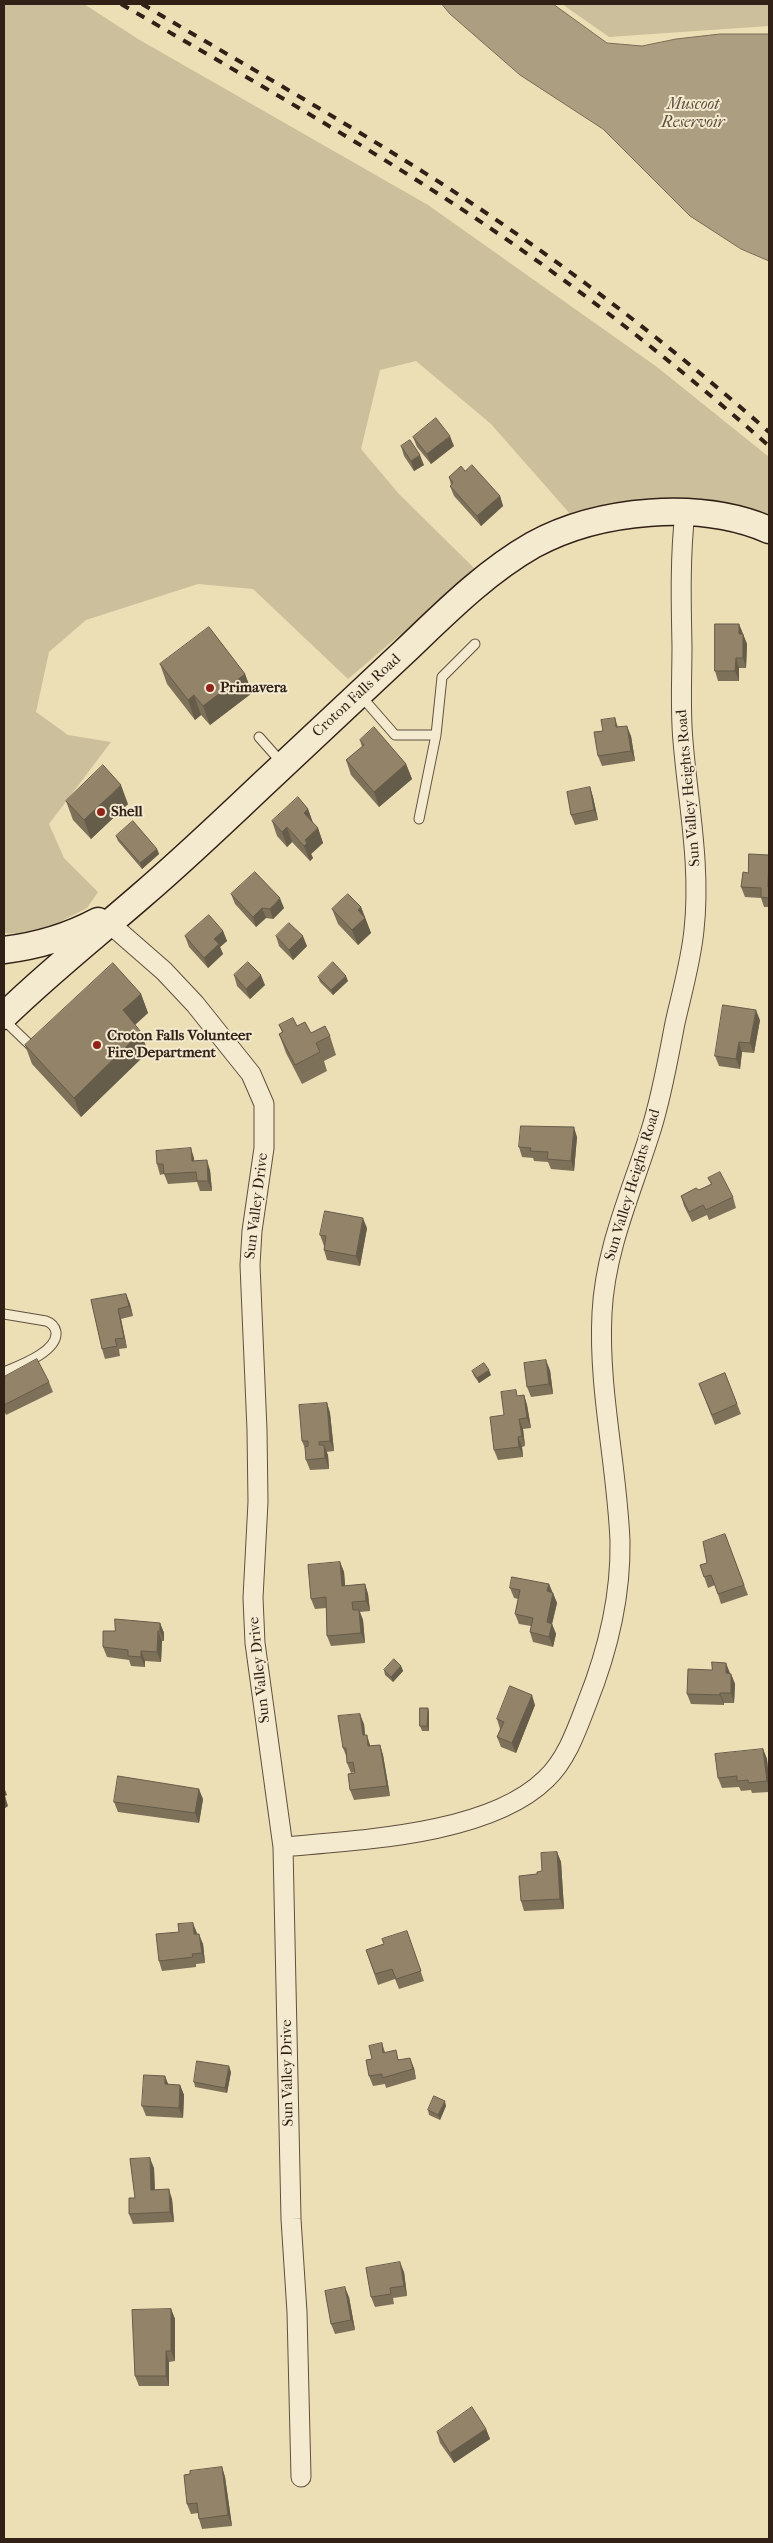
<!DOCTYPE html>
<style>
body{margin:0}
#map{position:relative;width:773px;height:2543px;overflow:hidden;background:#ecdfb6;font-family:"IM FELL French Canon",serif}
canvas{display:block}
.frame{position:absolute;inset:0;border:5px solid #312016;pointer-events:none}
</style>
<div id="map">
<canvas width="773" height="2543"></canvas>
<div class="frame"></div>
</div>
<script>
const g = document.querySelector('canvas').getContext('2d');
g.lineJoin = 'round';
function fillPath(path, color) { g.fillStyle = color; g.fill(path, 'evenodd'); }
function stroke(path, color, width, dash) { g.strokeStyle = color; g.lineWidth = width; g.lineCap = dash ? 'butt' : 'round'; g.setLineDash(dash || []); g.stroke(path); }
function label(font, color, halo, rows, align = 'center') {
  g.font = font + ' "IM FELL French Canon",serif'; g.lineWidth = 4; g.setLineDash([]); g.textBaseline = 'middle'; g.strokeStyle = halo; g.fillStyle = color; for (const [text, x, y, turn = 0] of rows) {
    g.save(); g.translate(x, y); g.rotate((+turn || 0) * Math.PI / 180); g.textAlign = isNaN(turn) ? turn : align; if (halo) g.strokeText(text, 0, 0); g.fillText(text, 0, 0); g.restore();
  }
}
fillPath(new Path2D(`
 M 4,4 L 84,4 L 138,39 L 428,205 L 657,367 L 769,457 L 769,516 C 722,488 624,504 571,515 L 491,424 L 416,361 L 380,370 L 361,449 L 399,494 L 476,570 L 348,679 L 253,589 L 198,584 L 86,620 L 49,652 L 36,712 L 68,735 L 111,742 L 49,824 L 64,858 L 98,892 L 87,908 L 34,935 L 4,933 Z
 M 562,4 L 769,4 L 769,26 L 609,37 Z`), '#ccbf9b');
const water = new Path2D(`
 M 442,4 L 553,4 L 607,43 L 642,46 L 676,39 L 720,34 L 769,34 L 769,261 L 741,249 L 690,216 L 603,129 L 520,75 L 450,14 Z`);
fillPath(water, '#ac9e80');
stroke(water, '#7b6c56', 1);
const lane = new Path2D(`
 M 361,696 L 395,735 L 436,735 L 442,677 L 475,644
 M 259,737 L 282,763
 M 419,819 L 436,735
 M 4,1020 L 31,1046
 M 4,1314 L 46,1321 C 52,1323 55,1327 56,1332 C 58,1352 18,1366 4,1372`);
const street = new Path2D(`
 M 109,923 L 164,971 L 195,1004 L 251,1074 L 264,1104 L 264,1148 L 252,1231 L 250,1265 L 257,1430 L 258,1502 L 253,1598 L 255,1643 L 283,1847 L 291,2219 L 297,2312 L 301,2477
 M 283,1847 C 359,1840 489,1835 546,1779 C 567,1759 577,1729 587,1703 C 607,1653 621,1595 620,1541 C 617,1465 598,1389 602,1313 C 605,1249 632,1191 651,1130 C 662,1095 668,1059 675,1023 C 682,992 691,961 694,930 C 701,866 688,803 683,741 C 680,709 682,677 682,646 C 681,601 680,556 685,512`);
const secondary = new Path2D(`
 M 4,950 C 37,946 68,937 98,921
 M 4,1016 C 47,974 95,936 141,896 C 182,861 221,824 261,786 C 308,742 356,697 404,652 C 444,614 484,573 533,545 C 599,509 700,500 769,530`);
stroke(lane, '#60503e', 11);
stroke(street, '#60503e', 21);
stroke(secondary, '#312016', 29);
stroke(lane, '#f3ead0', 9);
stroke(street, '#f3ead0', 19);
stroke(secondary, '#f3ead0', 26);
stroke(new Path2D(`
 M 121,4 C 229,67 338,129 443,197 C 558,271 667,356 769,446
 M 142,4 C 245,65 349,124 450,189 C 562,262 669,344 769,432`), '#312016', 4, [9, 9]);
fillPath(new Path2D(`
 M 413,437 L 454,446 L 431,464 L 417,447 Z
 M 401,446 L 424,465 L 414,471 L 404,456 Z
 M 465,471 L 500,496 L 503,506 L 481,526 L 454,496 L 450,486 L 451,485 L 449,477 Z
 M 739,624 L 747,644 L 746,668 L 739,668 L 739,681 L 718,681 L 715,671 Z
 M 160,664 L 245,674 L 252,693 L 210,725 L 201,715 L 195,720 L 167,684 Z
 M 615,718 L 618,727 L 631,736 L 635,761 L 602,766 L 598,756 L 603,731 Z
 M 360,740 L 406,764 L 412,779 L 379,807 L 351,775 L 346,760 L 362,747 Z
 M 590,787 L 593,797 L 598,820 L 575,825 L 571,815 Z
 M 66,801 L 128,804 L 91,839 L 73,820 Z
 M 308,809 L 313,823 L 318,828 L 323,843 L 311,854 L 313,858 L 310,861 L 292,842 L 287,847 L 277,836 L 272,821 Z
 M 116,836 L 157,849 L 159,854 L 142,869 L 118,841 Z
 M 769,855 L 769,907 L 764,907 L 761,898 L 745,897 L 741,887 L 748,873 Z
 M 231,894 L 284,908 L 273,919 L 266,918 L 256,927 L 235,904 Z
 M 361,907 L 371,933 L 358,945 L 338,924 L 332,909 Z
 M 223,931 L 227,941 L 220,947 L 223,954 L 208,968 L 189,947 L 185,936 Z
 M 276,936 L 307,946 L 293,960 L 279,946 Z
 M 234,975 L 265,985 L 250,999 L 237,986 Z
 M 318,977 L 348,981 L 333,995 L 320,982 Z
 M 141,994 L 148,1013 L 135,1025 L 148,1052 L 81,1117 L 32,1064 L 25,1045 Z
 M 760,1020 L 754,1053 L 742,1052 L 740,1069 L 719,1066 L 715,1056 Z
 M 279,1025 L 297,1026 L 311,1033 L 330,1036 L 336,1055 L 324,1061 L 327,1071 L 302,1084 L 286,1053 L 279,1034 L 282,1032 Z
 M 577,1137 L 574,1171 L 551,1169 L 548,1162 L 534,1161 L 533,1158 L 522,1157 L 519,1147 Z
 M 194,1158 L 194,1161 L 210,1170 L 212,1191 L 200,1191 L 197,1182 L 168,1184 L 164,1174 L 160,1175 L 157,1164 Z
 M 708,1178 L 733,1197 L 736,1208 L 709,1220 L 707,1215 L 692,1222 L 684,1206 L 681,1196 L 699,1190 L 711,1184 Z
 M 367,1228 L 360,1266 L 327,1260 L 324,1250 L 324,1246 L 320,1235 Z
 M 126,1294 L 130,1304 L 133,1316 L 121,1319 L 127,1348 L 119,1349 L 120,1356 L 105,1359 L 102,1349 L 91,1300 Z
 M 550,1370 L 553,1394 L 531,1397 L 527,1387 Z
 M 472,1371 L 491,1375 L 479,1383 L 474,1376 Z
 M 725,1373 L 741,1414 L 715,1425 L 699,1384 Z
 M 4,1377 L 49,1382 L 53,1392 L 6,1415 L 4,1410 Z
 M 524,1395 L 527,1405 L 531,1428 L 523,1429 L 525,1446 L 522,1447 L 523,1457 L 498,1460 L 494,1450 L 504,1415 L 518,1396 Z
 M 327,1403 L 330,1413 L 334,1451 L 326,1452 L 328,1455 L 329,1469 L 310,1470 L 306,1460 L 306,1451 L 302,1441 Z
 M 725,1534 L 748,1595 L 721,1604 L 715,1585 L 708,1588 L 700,1565 L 707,1563 Z
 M 340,1562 L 344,1572 L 345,1586 L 365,1584 L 368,1594 L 370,1611 L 360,1612 L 363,1620 L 365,1643 L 331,1646 L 327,1636 L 326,1608 L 315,1609 L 311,1599 Z
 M 549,1584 L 557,1603 L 552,1624 L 556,1634 L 553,1647 L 533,1642 L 530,1632 L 531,1626 L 519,1624 L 515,1614 L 518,1599 L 514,1598 L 510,1588 Z
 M 160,1623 L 164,1633 L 164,1641 L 162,1641 L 161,1662 L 145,1661 L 145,1667 L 131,1666 L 129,1660 L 107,1657 L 103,1647 L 115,1631 Z
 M 401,1666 L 403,1671 L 393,1682 L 385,1675 L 384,1670 Z
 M 730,1673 L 730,1674 L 731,1674 L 735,1684 L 734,1703 L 724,1703 L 724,1705 L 691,1704 L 687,1694 Z
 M 535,1705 L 516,1753 L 501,1747 L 497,1737 L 500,1729 L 497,1719 Z
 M 428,1708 L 429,1713 L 429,1731 L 422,1731 L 420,1726 Z
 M 364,1724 L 365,1735 L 370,1746 L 380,1745 L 383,1755 L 390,1796 L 354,1800 L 350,1790 L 355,1772 L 351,1773 L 347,1763 L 347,1758 L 343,1748 Z
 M 763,1749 L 767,1759 L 769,1779 L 769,1792 L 752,1793 L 751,1790 L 741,1791 L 739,1787 L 722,1788 L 718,1778 Z
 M 203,1799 L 199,1823 L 118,1812 L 114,1802 Z
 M 557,1852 L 561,1862 L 564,1909 L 524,1911 L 521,1901 Z
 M 407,1931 L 424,1981 L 399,1989 L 395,1979 L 378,1985 L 366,1950 L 384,1944 Z
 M 197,1934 L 203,1944 L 205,1963 L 196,1964 L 196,1967 L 162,1971 L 159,1961 Z
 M 382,2043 L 385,2052 L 414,2068 L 416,2079 L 386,2088 L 385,2084 L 373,2086 L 369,2076 L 372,2059 Z
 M 231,2072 L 227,2093 L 195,2087 L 194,2082 Z
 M 180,2085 L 184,2095 L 183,2118 L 146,2116 L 142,2106 Z
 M 446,2106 L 440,2120 L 429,2115 L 428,2110 Z
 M 154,2168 L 155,2190 L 172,2199 L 174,2222 L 133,2224 L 129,2214 L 135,2198 Z
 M 404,2272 L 407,2296 L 393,2298 L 394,2304 L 375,2307 L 371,2297 Z
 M 349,2297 L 355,2330 L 335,2334 L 331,2324 Z
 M 171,2309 L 175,2319 L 175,2361 L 169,2362 L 169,2386 L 139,2386 L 135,2376 Z
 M 486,2429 L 490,2439 L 454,2463 L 440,2443 L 437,2432 Z
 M 222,2467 L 225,2477 L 232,2526 L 202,2529 L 199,2519 L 198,2513 L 191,2514 L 187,2504 L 190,2474 Z`), '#7e715a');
fillPath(new Path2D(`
 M 450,436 L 454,446 L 431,464 L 427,454 Z
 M 420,455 L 424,465 L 414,471 L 411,461 Z
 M 500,496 L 503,506 L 481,526 L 477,516 Z
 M 739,624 L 747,644 L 746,668 L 743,658 L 739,634 Z
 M 736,658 L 739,668 L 739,681 L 735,671 Z
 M 245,674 L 252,693 L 210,725 L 203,706 Z
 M 194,695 L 201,715 L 195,720 L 188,700 Z
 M 627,726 L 631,736 L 635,761 L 631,751 Z
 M 406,764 L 412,779 L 379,807 L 374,792 Z
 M 121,785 L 128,804 L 91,839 L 84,820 Z
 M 590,787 L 593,797 L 598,820 L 594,810 Z
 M 308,809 L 313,823 L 304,813 Z
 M 287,827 L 292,842 L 287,847 L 282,832 Z
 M 318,828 L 323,843 L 311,854 L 313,858 L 310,861 L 304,846 L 305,840 Z
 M 157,849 L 159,854 L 142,869 L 140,863 Z
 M 769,862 L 769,892 L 768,887 Z
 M 280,898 L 284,908 L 273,919 L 270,909 Z
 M 361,907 L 371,933 L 358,945 L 352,930 L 358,910 Z
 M 262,908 L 266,918 L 256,927 L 253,917 Z
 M 223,931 L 227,941 L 220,947 L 223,954 L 208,968 L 204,958 L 214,939 Z
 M 303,936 L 307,946 L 293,960 L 289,950 Z
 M 261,975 L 265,985 L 250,999 L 246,989 Z
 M 346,976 L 348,981 L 333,995 L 331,990 Z
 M 141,994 L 148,1013 L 130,1029 L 123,1010 Z
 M 756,1010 L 760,1020 L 754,1053 L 750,1043 Z
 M 141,1032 L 148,1052 L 81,1117 L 74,1098 Z
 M 739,1042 L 742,1052 L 740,1069 L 736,1059 Z
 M 574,1127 L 577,1137 L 574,1171 L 571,1161 Z
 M 191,1148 L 194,1158 L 195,1172 L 192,1161 Z
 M 207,1160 L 210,1170 L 212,1191 L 208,1181 Z
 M 363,1218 L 367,1228 L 360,1266 L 356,1256 Z
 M 126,1294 L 130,1304 L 133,1316 L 129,1306 Z
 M 118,1309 L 121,1319 L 127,1348 L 124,1338 Z
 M 546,1360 L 550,1370 L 553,1394 L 549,1384 Z
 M 489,1370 L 491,1375 L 479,1383 L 477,1378 Z
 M 524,1395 L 527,1405 L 531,1428 L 527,1418 Z
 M 327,1403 L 330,1413 L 334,1451 L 330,1441 Z
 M 519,1419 L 523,1429 L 525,1446 L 522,1436 Z
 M 518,1437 L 522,1447 L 523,1457 L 519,1447 Z
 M 324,1445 L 328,1455 L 329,1469 L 325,1458 Z
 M 340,1562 L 344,1572 L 346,1596 L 342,1586 Z
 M 365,1584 L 368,1594 L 370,1611 L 366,1601 Z
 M 549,1584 L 553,1594 L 547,1591 Z
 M 553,1593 L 557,1603 L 552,1624 L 556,1634 L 553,1647 L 549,1637 L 547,1622 Z
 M 359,1610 L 363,1620 L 365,1643 L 361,1633 Z
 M 160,1623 L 164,1633 L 164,1641 L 160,1631 Z
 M 158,1631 L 162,1641 L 161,1662 L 157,1652 Z
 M 141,1651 L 145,1661 L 145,1667 L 141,1657 Z
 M 726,1663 L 730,1673 L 730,1683 L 726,1673 Z
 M 401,1666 L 403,1671 L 393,1682 L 391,1677 Z
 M 731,1674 L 735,1684 L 734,1703 L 731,1693 Z
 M 720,1693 L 724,1703 L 724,1705 L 720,1695 Z
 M 532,1695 L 535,1705 L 516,1753 L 512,1743 Z
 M 428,1708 L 429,1713 L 429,1731 L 427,1726 Z
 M 360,1714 L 364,1724 L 366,1745 L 363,1735 Z
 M 367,1735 L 370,1745 L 372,1756 L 368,1746 Z
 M 380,1745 L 383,1755 L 390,1796 L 387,1786 Z
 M 763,1749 L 767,1759 L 769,1779 L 769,1788 L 767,1781 Z
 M 4,1787 L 7,1795 L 5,1796 L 8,1806 L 4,1809 Z
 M 199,1789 L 203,1799 L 199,1823 L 195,1813 Z
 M 557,1852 L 561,1862 L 564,1909 L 560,1899 Z
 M 193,1923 L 197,1933 L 198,1944 L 194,1934 Z
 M 199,1934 L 203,1944 L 205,1963 L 202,1953 Z
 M 410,2058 L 414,2068 L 416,2079 L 413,2069 Z
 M 229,2066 L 231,2072 L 227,2093 L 225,2088 Z
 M 165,2076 L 169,2086 L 165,2084 Z
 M 180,2085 L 184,2095 L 183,2118 L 179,2108 Z
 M 445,2101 L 446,2106 L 440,2120 L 438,2115 Z
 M 150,2158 L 154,2168 L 155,2200 L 151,2190 Z
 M 169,2189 L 172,2199 L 174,2222 L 170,2212 Z
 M 400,2262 L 404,2272 L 407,2296 L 404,2286 Z
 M 345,2287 L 349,2297 L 355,2330 L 351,2320 Z
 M 171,2309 L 175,2319 L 175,2361 L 171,2351 Z
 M 166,2351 L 169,2362 L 169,2386 L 166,2376 Z
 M 486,2429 L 490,2439 L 454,2463 L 450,2453 Z
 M 222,2467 L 225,2477 L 232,2526 L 228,2515 Z`), '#665c4a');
const building = new Path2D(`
 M 436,418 L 450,436 L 427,454 L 413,437 Z
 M 410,440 L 420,455 L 411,461 L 401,446 Z
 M 472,465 L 500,496 L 477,516 L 450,486 L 453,483 L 449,477 L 461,466 L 465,471 Z
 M 715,624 L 739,624 L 739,634 L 743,634 L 743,658 L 736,658 L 735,671 L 715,671 Z
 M 209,627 L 245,674 L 203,706 L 194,695 L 188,700 L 160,664 Z
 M 615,718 L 616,727 L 627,726 L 631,751 L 598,756 L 594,732 L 603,731 L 601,720 Z
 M 374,727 L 406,764 L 374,792 L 346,760 L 364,745 L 360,740 Z
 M 103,765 L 121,785 L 84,820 L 66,801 Z
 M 590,787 L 594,810 L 571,815 L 567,792 Z
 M 298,797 L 308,809 L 304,813 L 318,828 L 305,840 L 307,843 L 304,846 L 287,827 L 282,832 L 272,821 Z
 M 133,821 L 157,849 L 140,863 L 116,836 Z
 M 749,854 L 769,855 L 768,887 L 769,887 L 769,898 L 761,897 L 761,888 L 741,887 L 743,872 L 748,873 Z
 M 255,872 L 280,898 L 270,909 L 262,908 L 253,917 L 231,894 Z
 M 348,894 L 361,907 L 358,910 L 365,918 L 352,930 L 332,909 Z
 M 209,915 L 223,931 L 214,939 L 219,944 L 204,958 L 185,936 Z
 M 289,923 L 303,936 L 289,950 L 276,936 Z
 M 248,962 L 261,975 L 246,989 L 234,975 Z
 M 333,962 L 346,976 L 331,990 L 318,977 Z
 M 113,963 L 141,994 L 123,1010 L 141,1032 L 74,1098 L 25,1045 Z
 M 723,1005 L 756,1010 L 750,1043 L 739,1042 L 736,1059 L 715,1056 Z
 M 293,1018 L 297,1026 L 305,1022 L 311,1033 L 325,1026 L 330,1036 L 316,1043 L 320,1052 L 295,1065 L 279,1034 L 283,1032 L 279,1025 Z
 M 521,1126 L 574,1127 L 571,1161 L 547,1159 L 548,1152 L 530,1151 L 531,1148 L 519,1147 Z
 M 191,1148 L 192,1161 L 207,1160 L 208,1181 L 197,1181 L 196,1172 L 164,1174 L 163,1164 L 157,1164 L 156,1151 Z
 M 720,1172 L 733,1197 L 706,1210 L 703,1205 L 689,1212 L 681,1196 L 696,1188 L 699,1190 L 712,1184 L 708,1178 Z
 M 325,1211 L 363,1218 L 356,1256 L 324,1250 L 326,1236 L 320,1235 Z
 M 126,1294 L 129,1306 L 118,1309 L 124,1338 L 115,1339 L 117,1346 L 102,1349 L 91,1300 Z
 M 37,1359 L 49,1382 L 4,1405 L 4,1377 Z
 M 546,1360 L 549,1384 L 527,1387 L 524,1363 Z
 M 484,1363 L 489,1370 L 477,1378 L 472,1371 Z
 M 725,1373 L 737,1404 L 712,1415 L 699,1384 Z
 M 516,1390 L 517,1396 L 524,1395 L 527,1418 L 519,1419 L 522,1436 L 518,1437 L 519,1447 L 494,1450 L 490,1417 L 504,1415 L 501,1392 Z
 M 327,1403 L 330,1441 L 319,1442 L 319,1445 L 324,1445 L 325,1458 L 306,1460 L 305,1447 L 308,1446 L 308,1441 L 302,1441 L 299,1405 Z
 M 725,1534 L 744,1585 L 718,1594 L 711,1575 L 704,1577 L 700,1565 L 707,1563 L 703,1542 Z
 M 340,1562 L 342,1586 L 365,1584 L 366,1601 L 352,1602 L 353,1610 L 359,1610 L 361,1633 L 327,1636 L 326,1597 L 311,1599 L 308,1565 Z
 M 512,1577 L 549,1584 L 547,1591 L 553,1593 L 547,1622 L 552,1624 L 549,1637 L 530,1632 L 533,1618 L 515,1614 L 520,1590 L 510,1588 Z
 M 115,1619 L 160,1623 L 160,1631 L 158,1631 L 157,1652 L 141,1651 L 141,1657 L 128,1656 L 128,1650 L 103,1647 L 103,1631 L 115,1631 Z
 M 394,1659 L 401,1666 L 391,1677 L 384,1670 Z
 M 712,1662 L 726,1663 L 726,1673 L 731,1674 L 731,1693 L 720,1693 L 720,1695 L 687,1694 L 688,1669 L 712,1670 Z
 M 510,1686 L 532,1695 L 512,1743 L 497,1737 L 504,1722 L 497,1719 Z
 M 420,1708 L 428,1708 L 427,1726 L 420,1726 Z
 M 360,1714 L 363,1735 L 367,1735 L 368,1746 L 380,1745 L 387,1786 L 350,1790 L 348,1774 L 355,1773 L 353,1762 L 347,1763 L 346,1748 L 343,1748 L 338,1716 Z
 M 763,1749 L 767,1781 L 749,1783 L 748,1780 L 737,1781 L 737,1776 L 718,1778 L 715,1754 Z
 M 118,1776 L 199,1789 L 195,1813 L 114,1802 Z
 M 557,1852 L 560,1899 L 521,1901 L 519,1876 L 537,1874 L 537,1872 L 542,1871 L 541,1853 Z
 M 193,1923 L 194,1934 L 199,1934 L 202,1953 L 192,1954 L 193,1957 L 159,1961 L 156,1934 L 179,1932 L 178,1924 Z
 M 407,1931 L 421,1971 L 396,1979 L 392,1969 L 375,1974 L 366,1950 L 384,1944 L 382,1939 Z
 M 382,2043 L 383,2053 L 396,2050 L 398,2060 L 410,2058 L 413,2069 L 382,2078 L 382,2074 L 369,2076 L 366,2060 L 372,2059 L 369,2046 Z
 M 197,2061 L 229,2066 L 225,2088 L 194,2082 Z
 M 144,2075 L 165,2076 L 165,2084 L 180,2085 L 179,2108 L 142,2106 Z
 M 434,2096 L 445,2101 L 438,2115 L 428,2110 Z
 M 150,2158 L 151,2190 L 169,2189 L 170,2212 L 129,2214 L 129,2198 L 135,2198 L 130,2159 Z
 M 400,2262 L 404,2286 L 390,2288 L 391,2294 L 371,2297 L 366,2268 Z
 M 345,2287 L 351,2320 L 331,2324 L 325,2291 Z
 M 171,2309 L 171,2351 L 166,2351 L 166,2376 L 135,2376 L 132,2310 Z
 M 472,2407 L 486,2429 L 450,2453 L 437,2432 Z
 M 222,2467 L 228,2515 L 199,2519 L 197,2503 L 187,2504 L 184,2475 L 190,2474 L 190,2471 Z`);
fillPath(building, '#928369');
stroke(building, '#665c4a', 1);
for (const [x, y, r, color] of [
 [210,688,5,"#8f2418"],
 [101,812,5,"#8f2418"],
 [97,1045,5,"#8f2418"]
]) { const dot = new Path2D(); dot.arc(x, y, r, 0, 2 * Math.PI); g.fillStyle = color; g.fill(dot); stroke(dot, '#f3ead0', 2); }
label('bold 15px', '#312016', '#f3ead0', [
 ["Primavera",220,688],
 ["Shell",111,812],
 ["Croton Falls Volunteer",107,1036],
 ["Fire Department",107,1053]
], 'left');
label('15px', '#312016', '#f3ead0', [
 ["Croton Falls Road",357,696,-43],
 ["Sun Valley Heights Road",689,788,-95],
 ["Sun Valley Heights Road",633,1185,-73],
 ["Sun Valley Drive",257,1206,-83],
 ["Sun Valley Drive",260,1670,-96],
 ["Sun Valley Drive",288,2073,-91]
]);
label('italic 16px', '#5c4c3b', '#f3ead0', [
 ["Muscoot",693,105],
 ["Reservoir",693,123]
]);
</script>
